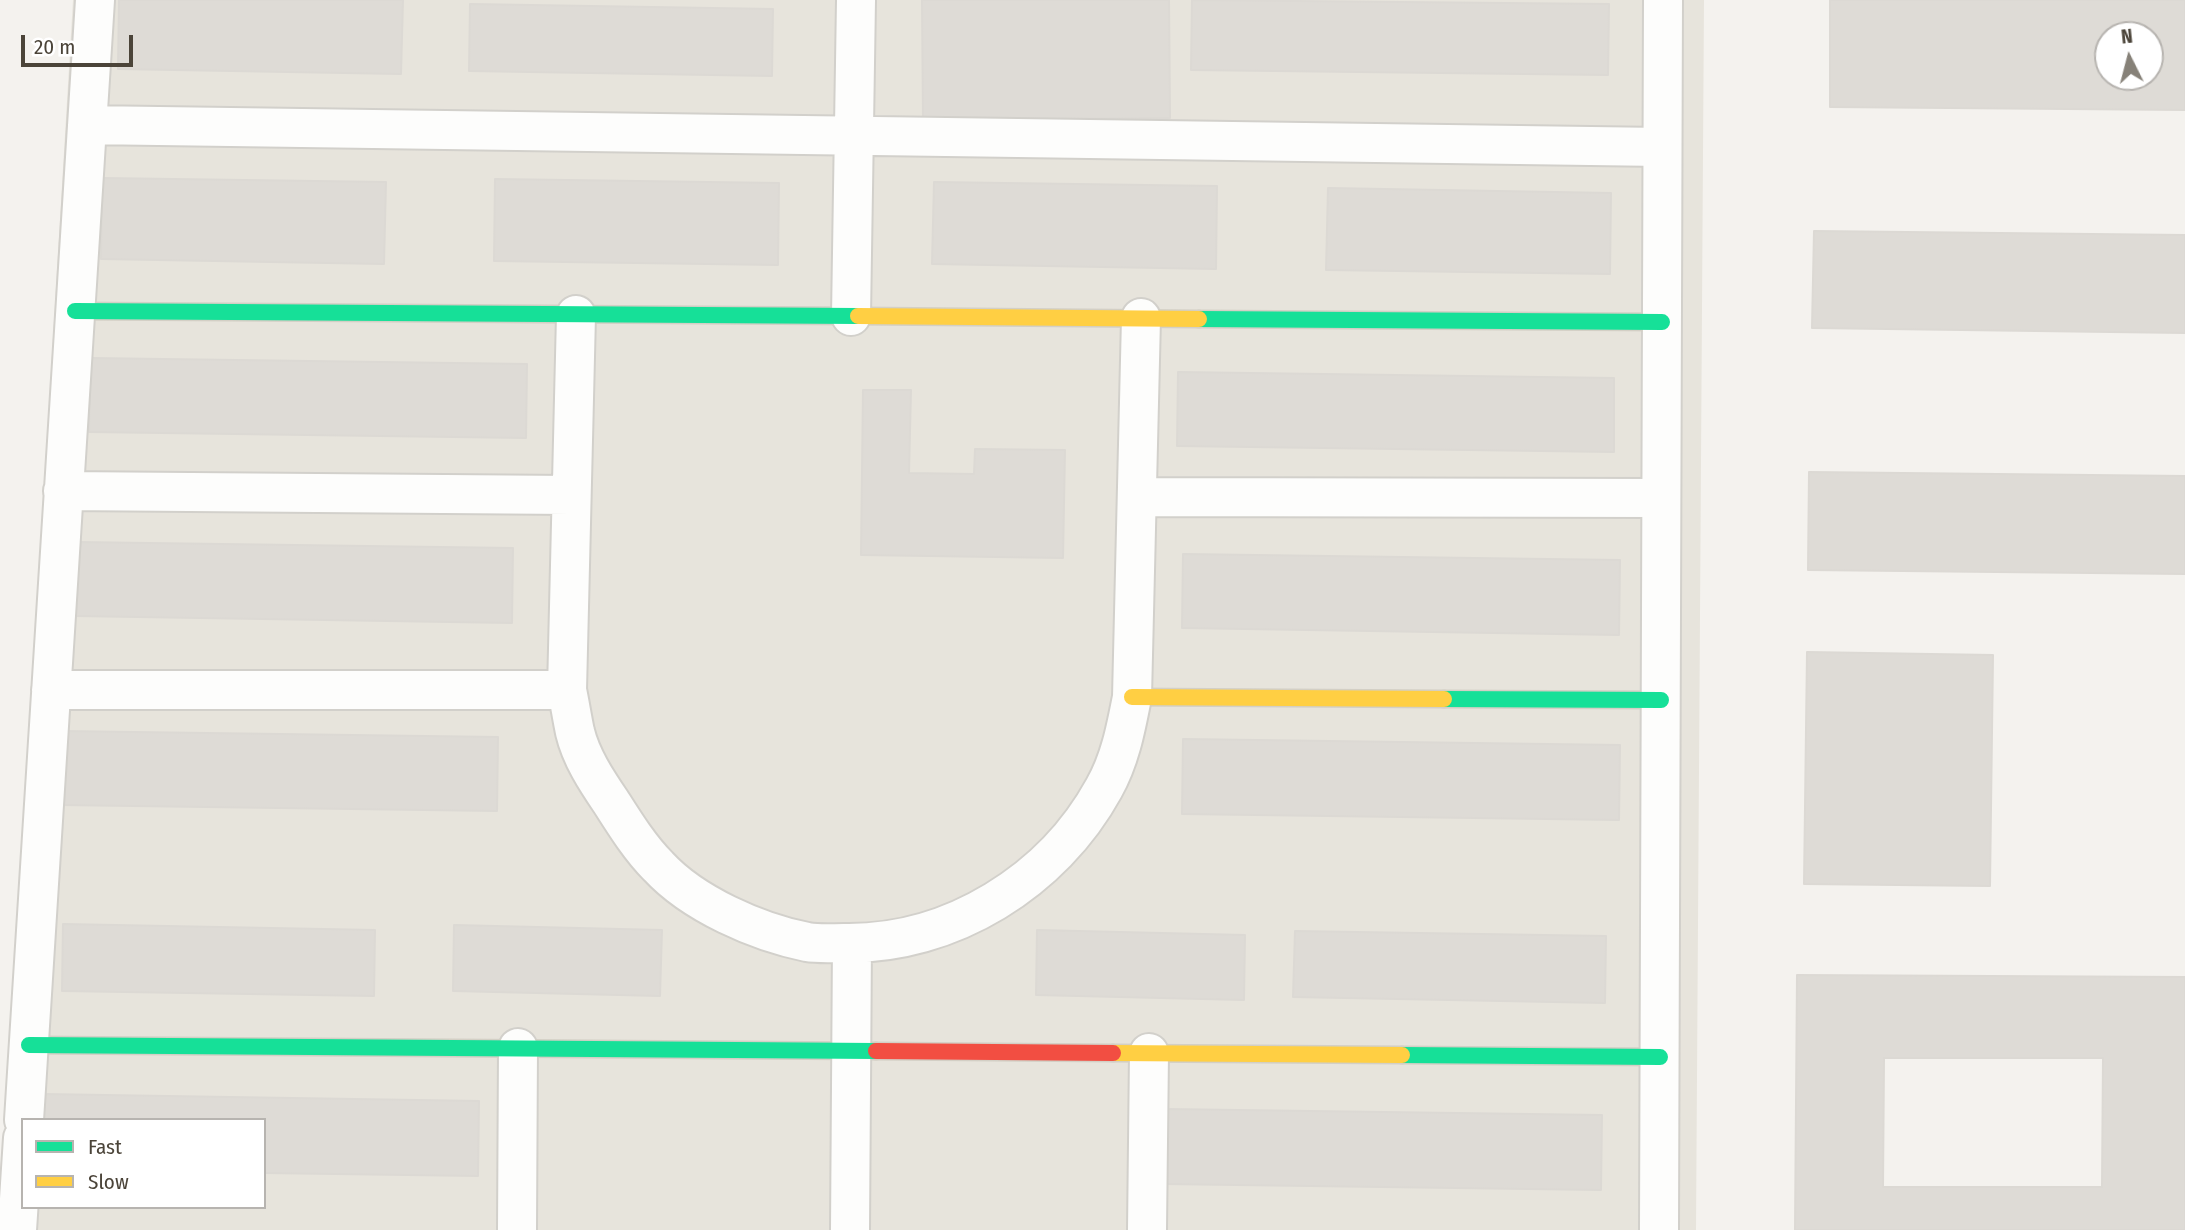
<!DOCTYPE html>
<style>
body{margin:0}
#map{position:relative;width:2185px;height:1230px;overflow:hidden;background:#f4f2ee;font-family:"Fira Sans Condensed",sans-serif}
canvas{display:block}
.legend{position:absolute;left:21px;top:1118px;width:245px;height:91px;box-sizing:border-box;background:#fff;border:2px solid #b7b4b0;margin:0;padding:9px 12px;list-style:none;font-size:21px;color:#4b4439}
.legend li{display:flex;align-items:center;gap:14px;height:35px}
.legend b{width:35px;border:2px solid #b7b4b0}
.north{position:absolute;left:2094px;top:21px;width:70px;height:70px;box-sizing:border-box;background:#fff;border:2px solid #b7b4b0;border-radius:50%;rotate:354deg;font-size:19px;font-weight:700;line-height:28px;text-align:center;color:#4b4439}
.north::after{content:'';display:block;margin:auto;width:24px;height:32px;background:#868178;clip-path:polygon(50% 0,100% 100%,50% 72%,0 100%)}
.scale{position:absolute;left:21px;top:35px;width:112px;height:32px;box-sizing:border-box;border:4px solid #4b4439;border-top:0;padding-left:9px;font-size:21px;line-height:24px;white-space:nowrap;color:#4b4439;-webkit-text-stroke:5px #fff;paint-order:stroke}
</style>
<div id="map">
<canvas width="2185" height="1230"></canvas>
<ul class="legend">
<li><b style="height:9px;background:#16e098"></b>Fast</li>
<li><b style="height:9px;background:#ffcf43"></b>Slow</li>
</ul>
<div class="north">N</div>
<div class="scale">20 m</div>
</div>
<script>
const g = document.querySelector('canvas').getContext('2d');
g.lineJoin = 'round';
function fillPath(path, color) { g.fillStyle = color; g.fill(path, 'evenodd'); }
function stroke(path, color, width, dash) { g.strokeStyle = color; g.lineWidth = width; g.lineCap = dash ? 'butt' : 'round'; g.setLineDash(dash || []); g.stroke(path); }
fillPath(new Path2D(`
 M 73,0 L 1704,0 L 1696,1230 L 0,1230 ZM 23,1120 L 264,1120 L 264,1207 L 23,1207 Z`), '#e7e4dc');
const building = new Path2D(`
 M 119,0 L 403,0 L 401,74 L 118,69 Z
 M 922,0 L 1169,0 L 1170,118 L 923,120 Z
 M 1192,0 L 1609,4 L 1608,75 L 1191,70 Z
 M 1830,0 L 2185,0 L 2185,110 L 1830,107 ZM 2108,35 L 2150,35 L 2150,77 L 2108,77 Z
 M 470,4 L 773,9 L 772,76 L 469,71 Z
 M 102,178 L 386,182 L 384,264 L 101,259 Z
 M 495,179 L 779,183 L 778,265 L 494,261 Z
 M 934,182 L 1217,186 L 1216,269 L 932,264 Z
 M 1328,188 L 1611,193 L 1610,274 L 1326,270 Z
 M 1814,231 L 2185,235 L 2185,333 L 1812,328 Z
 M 90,358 L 527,364 L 526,438 L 89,432 Z
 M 1178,372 L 1614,378 L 1614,452 L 1177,446 Z
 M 863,390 L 911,390 L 909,473 L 974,474 L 975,449 L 1065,450 L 1063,558 L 861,555 Z
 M 1809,472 L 2185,476 L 2185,574 L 1808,570 Z
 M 76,542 L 513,548 L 512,623 L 75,616 Z
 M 1183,554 L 1620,560 L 1619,635 L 1182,628 Z
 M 1807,652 L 1993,655 L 1990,886 L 1804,884 Z
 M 61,731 L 498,737 L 497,811 L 60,805 Z
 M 1183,739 L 1620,745 L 1619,820 L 1182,814 Z
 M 63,924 L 375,930 L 374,996 L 62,991 Z
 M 454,925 L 662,930 L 660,996 L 453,991 Z
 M 1037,930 L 1245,935 L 1244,1000 L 1036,995 Z
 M 1295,931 L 1606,936 L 1605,1003 L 1293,997 Z
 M 1797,975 L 2185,977 L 2185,1230 L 1795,1230 ZM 1884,1058 L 2103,1058 L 2102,1187 L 1883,1187 Z
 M 43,1094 L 479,1101 L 478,1176 L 264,1173 L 264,1120 L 42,1120 Z
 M 1165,1109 L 1602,1115 L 1601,1190 L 1164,1184 Z`);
fillPath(building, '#dedbd6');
stroke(building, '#dcd9d4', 2);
const street = new Path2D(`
 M 87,125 L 1662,147
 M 576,315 L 567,690 C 570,704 572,718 575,732 C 581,757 596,780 611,802 C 625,824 640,848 658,866 C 693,904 757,932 807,942 C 819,944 832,943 844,943 C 951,945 1053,881 1104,788 C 1120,760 1126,728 1132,697 L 1141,318
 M 851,316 L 856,0
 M 63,491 L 571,495
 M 1137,497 L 1661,498
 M 51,690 L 567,690
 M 24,1120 L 95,0
 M 17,1230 L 23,1138
 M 517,1230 L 518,1048
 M 850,1230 L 852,943
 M 1147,1230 L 1149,1053
 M 1659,1230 L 1663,0`);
const fast = new Path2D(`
 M 75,311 L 858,316
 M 1199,319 L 1662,322
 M 1444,699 L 1661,700
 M 29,1045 L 876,1051
 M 1402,1055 L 1660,1057`);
const slow = new Path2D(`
 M 858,316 L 1199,319
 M 1132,697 L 1444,699
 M 1113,1053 L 1402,1055`);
const jam = new Path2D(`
 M 876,1051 L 1113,1053`);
stroke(street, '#d2d0cb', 42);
stroke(fast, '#d3cfc5', 19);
stroke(slow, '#d3cfc5', 19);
stroke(jam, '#d3cfc5', 19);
stroke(street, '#fdfdfc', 38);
stroke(fast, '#16e098', 16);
stroke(slow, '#ffcf43', 16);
stroke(jam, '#f24e42', 16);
</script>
